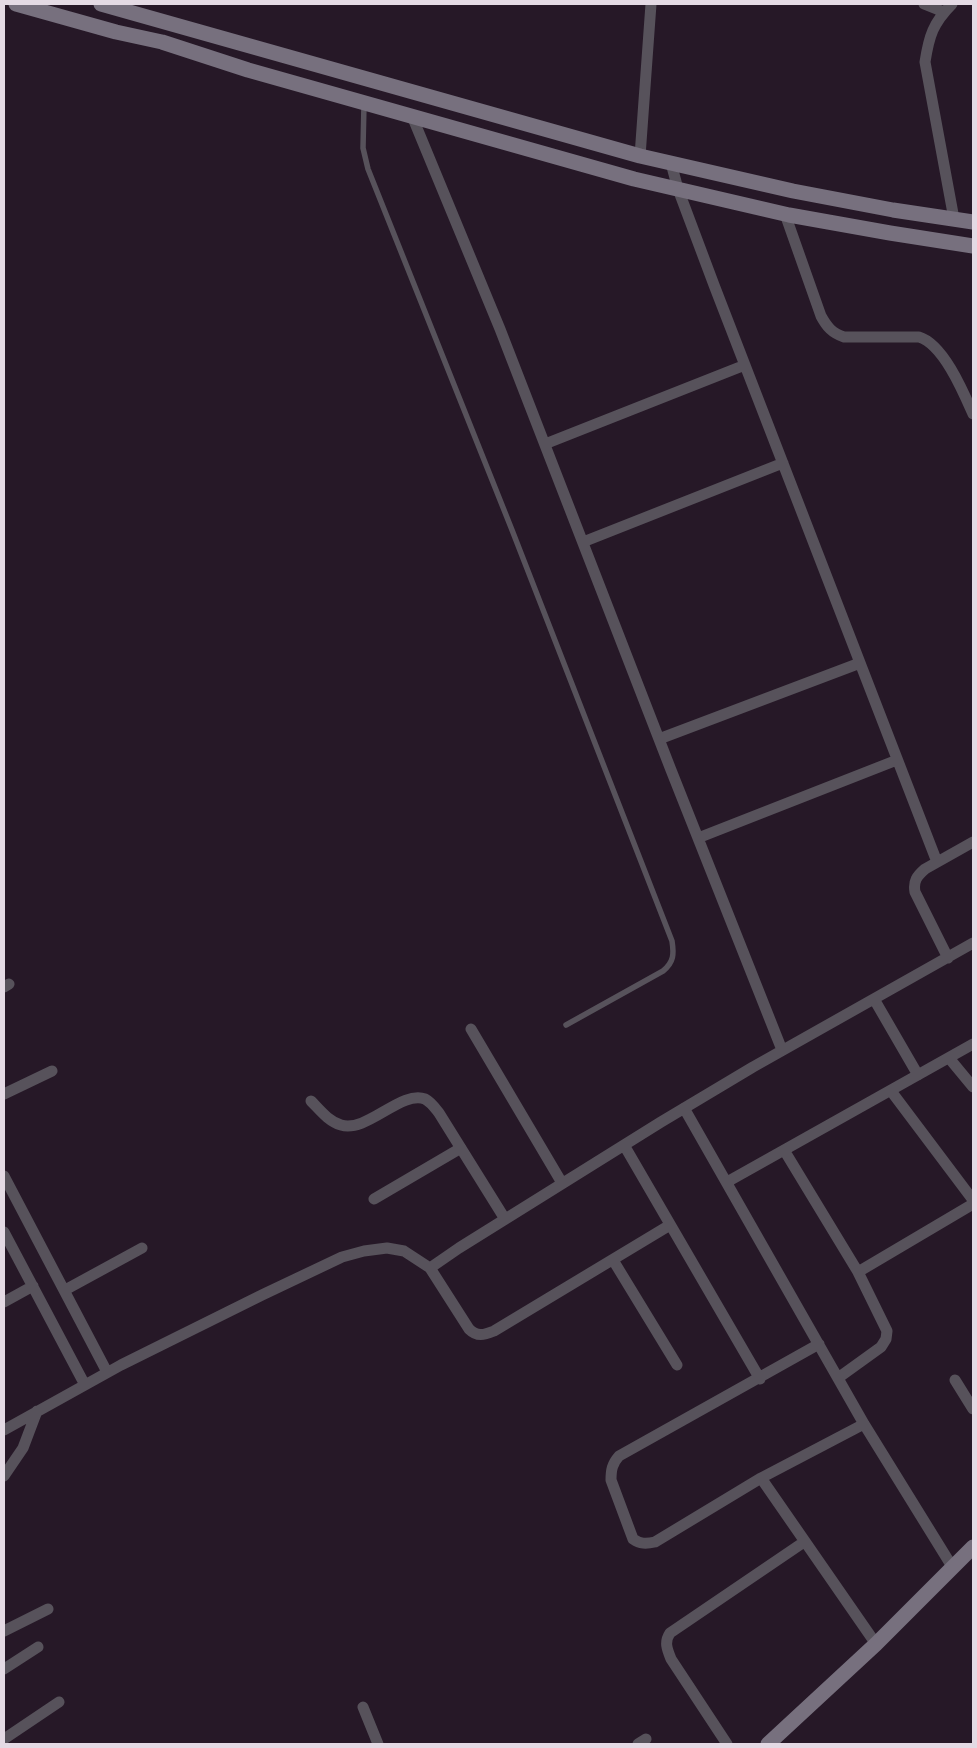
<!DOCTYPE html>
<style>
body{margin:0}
#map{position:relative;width:977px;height:1748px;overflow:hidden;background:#261827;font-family:Signika,sans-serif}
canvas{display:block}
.frame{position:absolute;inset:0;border:5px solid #e4dae4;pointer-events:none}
</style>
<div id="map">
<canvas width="977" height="1748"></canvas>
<div class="frame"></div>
</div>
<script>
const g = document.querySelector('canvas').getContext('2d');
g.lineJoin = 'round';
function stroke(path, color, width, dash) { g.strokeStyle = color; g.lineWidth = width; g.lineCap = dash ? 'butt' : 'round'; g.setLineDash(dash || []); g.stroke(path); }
stroke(new Path2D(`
 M 364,104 L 363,148 L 368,169 L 512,530 L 672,941 C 674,954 674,962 663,971 L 566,1025`), '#57525b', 5.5);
stroke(new Path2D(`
 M 924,4 L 944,12
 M 952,4 C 933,23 929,36 925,62 L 954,219
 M 412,116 L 500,329 L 671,770 L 782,1050
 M 640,156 L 651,4
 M 671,163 L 678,189 L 714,285 L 937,862
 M 785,214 L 821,316 C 827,327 832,333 844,337 L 919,337 C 943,344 963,391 973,414
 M 545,444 L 745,365
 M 583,542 L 783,463
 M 659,739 L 860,663
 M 698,838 L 897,760
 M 948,958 L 915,892 C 913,881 917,876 925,869 L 973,842
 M 4,987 L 9,984
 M 874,999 L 918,1075
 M 471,1029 L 562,1183
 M 949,1058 L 973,1087
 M 891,1091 L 973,1200
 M 4,1094 L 52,1071
 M 311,1101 C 320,1110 328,1121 341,1125 C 367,1133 401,1090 425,1099 C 431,1102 435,1108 439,1113 L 505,1219
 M 684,1108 L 864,1424 L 953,1568
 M 624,1145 L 760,1379
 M 784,1150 L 858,1272 L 887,1331 L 886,1339 L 881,1347 L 838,1378
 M 4,1176 L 107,1372
 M 727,1182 L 973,1044
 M 374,1199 L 461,1148
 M 4,1232 L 85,1385
 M 613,1260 L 677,1365
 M 430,1268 L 459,1248 L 661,1122 L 753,1067 L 973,943
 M 858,1272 L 973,1204
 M 65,1290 L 142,1248
 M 4,1302 L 33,1286
 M 819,1344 L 619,1456 C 612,1464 611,1470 611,1480 L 633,1539 C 640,1544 646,1544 655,1542 L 761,1478 L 864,1424
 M 955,1380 L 973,1409
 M 4,1430 L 121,1365 L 262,1295 L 342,1257 L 364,1251 L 387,1248 L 404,1251 L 430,1268 L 469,1329 C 477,1337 484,1335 494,1331 L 670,1225
 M 4,1476 L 23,1448 L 37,1411
 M 761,1478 L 876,1644
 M 4,1631 L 48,1609
 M 4,1669 L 38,1647
 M 363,1707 L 378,1744
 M 4,1739 L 59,1702
 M 638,1744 L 646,1739
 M 727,1744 L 671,1659 C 667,1649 664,1642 670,1633 L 804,1542`), '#57525b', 11);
stroke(new Path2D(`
 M 16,4 L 116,32 L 162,42 L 248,70 L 634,179 L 789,215 L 890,233 L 973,246
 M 101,4 L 640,156 L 793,191 L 893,210 L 973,222
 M 768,1744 L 876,1644 L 973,1547`), '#77707e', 15);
</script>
